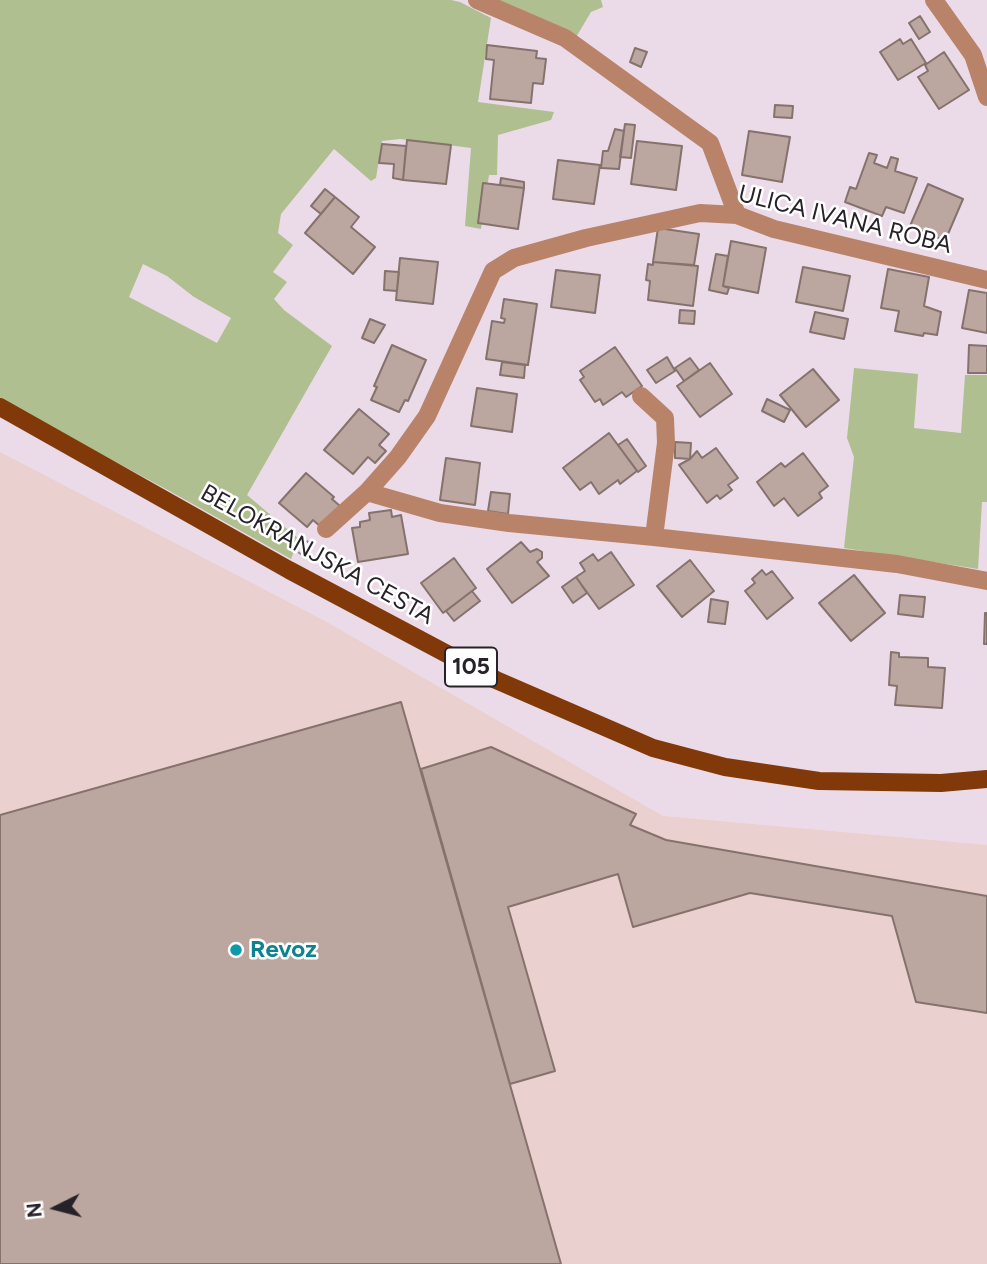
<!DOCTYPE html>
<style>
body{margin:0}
#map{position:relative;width:987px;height:1264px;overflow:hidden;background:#ebdbe9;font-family:Figtree,sans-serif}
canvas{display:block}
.north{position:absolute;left:21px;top:1173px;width:70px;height:70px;-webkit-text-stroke:5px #fff;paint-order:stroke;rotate:264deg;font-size:19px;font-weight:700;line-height:28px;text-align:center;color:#272227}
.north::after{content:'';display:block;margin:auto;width:24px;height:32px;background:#272227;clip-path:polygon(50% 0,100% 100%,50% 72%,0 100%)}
</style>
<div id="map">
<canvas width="987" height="1264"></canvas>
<div class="north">N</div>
</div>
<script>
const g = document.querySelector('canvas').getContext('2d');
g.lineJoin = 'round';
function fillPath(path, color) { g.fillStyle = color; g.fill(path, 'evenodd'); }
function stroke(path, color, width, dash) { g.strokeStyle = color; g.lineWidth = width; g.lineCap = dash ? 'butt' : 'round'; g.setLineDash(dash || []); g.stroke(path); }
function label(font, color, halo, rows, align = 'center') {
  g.font = font + ' Figtree,sans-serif'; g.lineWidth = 5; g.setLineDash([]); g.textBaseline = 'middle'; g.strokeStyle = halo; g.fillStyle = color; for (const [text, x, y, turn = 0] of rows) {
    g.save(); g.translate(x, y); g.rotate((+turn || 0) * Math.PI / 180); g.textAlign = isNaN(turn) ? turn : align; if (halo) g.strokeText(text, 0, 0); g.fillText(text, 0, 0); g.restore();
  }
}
fillPath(new Path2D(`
 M 0,452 L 325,621 L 663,816 L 987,845 L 987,1264 L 0,1264 Z`), '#ead0ce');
fillPath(new Path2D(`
 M 0,0 L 451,0 L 460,2 L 491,18 L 478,102 L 554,112 L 551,120 L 498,135 L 497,175 L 489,175 L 481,229 L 465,226 L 471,148 L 400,139 L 382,141 L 376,178 L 371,181 L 334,149 L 281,214 L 278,233 L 293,245 L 273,272 L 287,282 L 274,299 L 284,310 L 332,346 L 247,495 L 299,539 L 291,559 C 196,506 101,450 0,407 ZM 143,264 L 167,276 L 194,297 L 231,318 L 217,343 L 129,297 Z
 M 490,0 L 601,0 L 603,7 L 591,12 L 575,39 Z
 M 854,368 L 918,374 L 914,428 L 961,433 L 965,375 L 987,375 L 987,502 L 982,502 L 978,569 L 844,548 L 854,457 L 847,438 Z`), '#afbf90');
const building = new Path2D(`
 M 920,16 L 930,32 L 919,39 L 909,23 Z
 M 900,39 L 903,44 L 911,39 L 926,63 L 898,80 L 880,52 Z
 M 487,45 L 537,51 L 536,58 L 546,59 L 543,84 L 533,83 L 531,103 L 490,99 L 494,60 L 486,59 Z
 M 635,48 L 647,52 L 641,67 L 630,62 Z
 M 944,52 L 969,90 L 939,109 L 918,77 L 928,71 L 925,65 Z
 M 775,105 L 793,106 L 792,118 L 774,117 Z
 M 625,124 L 635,125 L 631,158 L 620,157 Z
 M 615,129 L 624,131 L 619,169 L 601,168 L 603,151 L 608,151 Z
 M 749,131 L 790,137 L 782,182 L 742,175 Z
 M 407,140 L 451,145 L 446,184 L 403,180 Z
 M 637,141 L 682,146 L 676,190 L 631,184 Z
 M 382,144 L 406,146 L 403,180 L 393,178 L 394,164 L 379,163 Z
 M 869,153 L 877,155 L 874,163 L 887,168 L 891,157 L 898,159 L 895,171 L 917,178 L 904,213 L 886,207 L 882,216 L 845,202 L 850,187 L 856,189 Z
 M 558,160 L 600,165 L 594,204 L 553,199 Z
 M 501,178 L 524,182 L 524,188 L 500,185 Z
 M 483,183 L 524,188 L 518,229 L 478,223 Z
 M 928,184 L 963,199 L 945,241 L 910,226 Z
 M 325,189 L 335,197 L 321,214 L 311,206 Z
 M 335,197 L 359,217 L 351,227 L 375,247 L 353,274 L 305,233 Z
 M 658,228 L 699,234 L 694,265 L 653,262 Z
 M 731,241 L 766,248 L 758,293 L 723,286 Z
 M 716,254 L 728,256 L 723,286 L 729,288 L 727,294 L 709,290 Z
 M 400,258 L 438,262 L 433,304 L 396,300 Z
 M 653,262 L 698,266 L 693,306 L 648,300 L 650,281 L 646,280 L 648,264 L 653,265 Z
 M 803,267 L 850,276 L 843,311 L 796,302 Z
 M 888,269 L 929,277 L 924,306 L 941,312 L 937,335 L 924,333 L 923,336 L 895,331 L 899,311 L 881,308 Z
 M 556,270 L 600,275 L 595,313 L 551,307 Z
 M 385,271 L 399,272 L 397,291 L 384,290 Z
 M 969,290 L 987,293 L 987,333 L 962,328 Z
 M 504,299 L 537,304 L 528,365 L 486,359 L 492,321 L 504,323 L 505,319 L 501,318 Z
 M 680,310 L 695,311 L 694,324 L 679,323 Z
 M 815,312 L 848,319 L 844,339 L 810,332 Z
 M 370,319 L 385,325 L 374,343 L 362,338 Z
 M 392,345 L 426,360 L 408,401 L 405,400 L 399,412 L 371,400 L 377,387 L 374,386 Z
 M 969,345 L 987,346 L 987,373 L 968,373 Z
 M 615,347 L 642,386 L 626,397 L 622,392 L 603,405 L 600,399 L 595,402 L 580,380 L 584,377 L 580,371 Z
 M 667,357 L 675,371 L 656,383 L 647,370 Z
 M 690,358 L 699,370 L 684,381 L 675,368 Z
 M 502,362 L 525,365 L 524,378 L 500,375 Z
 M 710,363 L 732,394 L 700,417 L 677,386 Z
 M 813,369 L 839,400 L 806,427 L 780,395 Z
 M 477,388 L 517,394 L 512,432 L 471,426 Z
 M 767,399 L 790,410 L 784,422 L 762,411 Z
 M 359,409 L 389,434 L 379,445 L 386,451 L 375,463 L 368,457 L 353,474 L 324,450 Z
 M 609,433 L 637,471 L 620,484 L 618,480 L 599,494 L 591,482 L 580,490 L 563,468 Z
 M 627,439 L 646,466 L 638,472 L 618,445 Z
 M 675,442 L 691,443 L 690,459 L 675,458 Z
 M 716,448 L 738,478 L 728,485 L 732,490 L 720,499 L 717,495 L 707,503 L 679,465 L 690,459 L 697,451 L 702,458 Z
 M 803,453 L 828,486 L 819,493 L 822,498 L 798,516 L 784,498 L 774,506 L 757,482 L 781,463 L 785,467 Z
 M 446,458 L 480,463 L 475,505 L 440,500 Z
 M 306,473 L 334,497 L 332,499 L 340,506 L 321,527 L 313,520 L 307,527 L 279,503 Z
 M 491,492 L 510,494 L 508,514 L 488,511 Z
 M 391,510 L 392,517 L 401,515 L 408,554 L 358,562 L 352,528 L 360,527 L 360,522 L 370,520 L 369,513 Z
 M 521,542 L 530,552 L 537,549 L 542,552 L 542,558 L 537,562 L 549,576 L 512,603 L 487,569 Z
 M 611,552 L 634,585 L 599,609 L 576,577 L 585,571 L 580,563 L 593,554 L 598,561 Z
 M 454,558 L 476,588 L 443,613 L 421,583 Z
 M 690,560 L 714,591 L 682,617 L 657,586 Z
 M 762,570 L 766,575 L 772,571 L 793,598 L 767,619 L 745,591 L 755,583 L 752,579 Z
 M 854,575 L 885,613 L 851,641 L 819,603 Z
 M 576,577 L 587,593 L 573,603 L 562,587 Z
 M 472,591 L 480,601 L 454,621 L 446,611 Z
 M 900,595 L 925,597 L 923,617 L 898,614 Z
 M 711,599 L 728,602 L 725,624 L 708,622 Z
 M 985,613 L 987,613 L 987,644 L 984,644 Z
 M 891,652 L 899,653 L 899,657 L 928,658 L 928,667 L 945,668 L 942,708 L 895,705 L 897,686 L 889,685 Z
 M 401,702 L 561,1264 L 0,1264 L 0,815 Z
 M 491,747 L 636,814 L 630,825 L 666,840 L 987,896 L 987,1013 L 916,1002 L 892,916 L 750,893 L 633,927 L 618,874 L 508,907 L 555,1071 L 510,1084 L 421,769 Z`);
fillPath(building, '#bba7a0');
stroke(building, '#85726c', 2);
stroke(new Path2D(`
 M 299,554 L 310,539`), '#968b95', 3.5, [2, 5]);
stroke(new Path2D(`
 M 477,0 L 565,38 L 710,143 L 737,215
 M 934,0 L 973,55 L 987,97
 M 641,396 L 665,418 L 666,443 L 654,537
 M 367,492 L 440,513 L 509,523 L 654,537 L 897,564 L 987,581
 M 326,529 L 367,492 L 398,457 L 427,416 L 493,271 L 514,258 L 586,238 L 700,213 L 737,215 L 774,229 L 987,280`), '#b88369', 18);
stroke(new Path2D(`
 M 0,407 L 289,570 L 496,680 L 653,748 L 725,767 L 819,781 L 941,783 L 987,779`), '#813909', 18);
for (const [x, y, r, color] of [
 [236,950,7,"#0f9aa8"]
]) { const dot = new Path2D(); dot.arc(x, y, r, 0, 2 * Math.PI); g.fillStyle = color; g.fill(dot); stroke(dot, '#fff', 2.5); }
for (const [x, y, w] of [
 [471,667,52]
]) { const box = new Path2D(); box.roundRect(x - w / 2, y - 19.5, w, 39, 5); g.fillStyle = '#fff'; g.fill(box); stroke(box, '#272227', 2); }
label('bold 23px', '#272227', null, [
 ["105",471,667]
]);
label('24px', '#272227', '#fff', [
 ["ULICA IVANA ROBA",845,220,14],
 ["BELOKRANJSKA CESTA",317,555,29]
]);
label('bold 24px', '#0d838f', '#fff', [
 ["Revoz",250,950]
], 'left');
</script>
